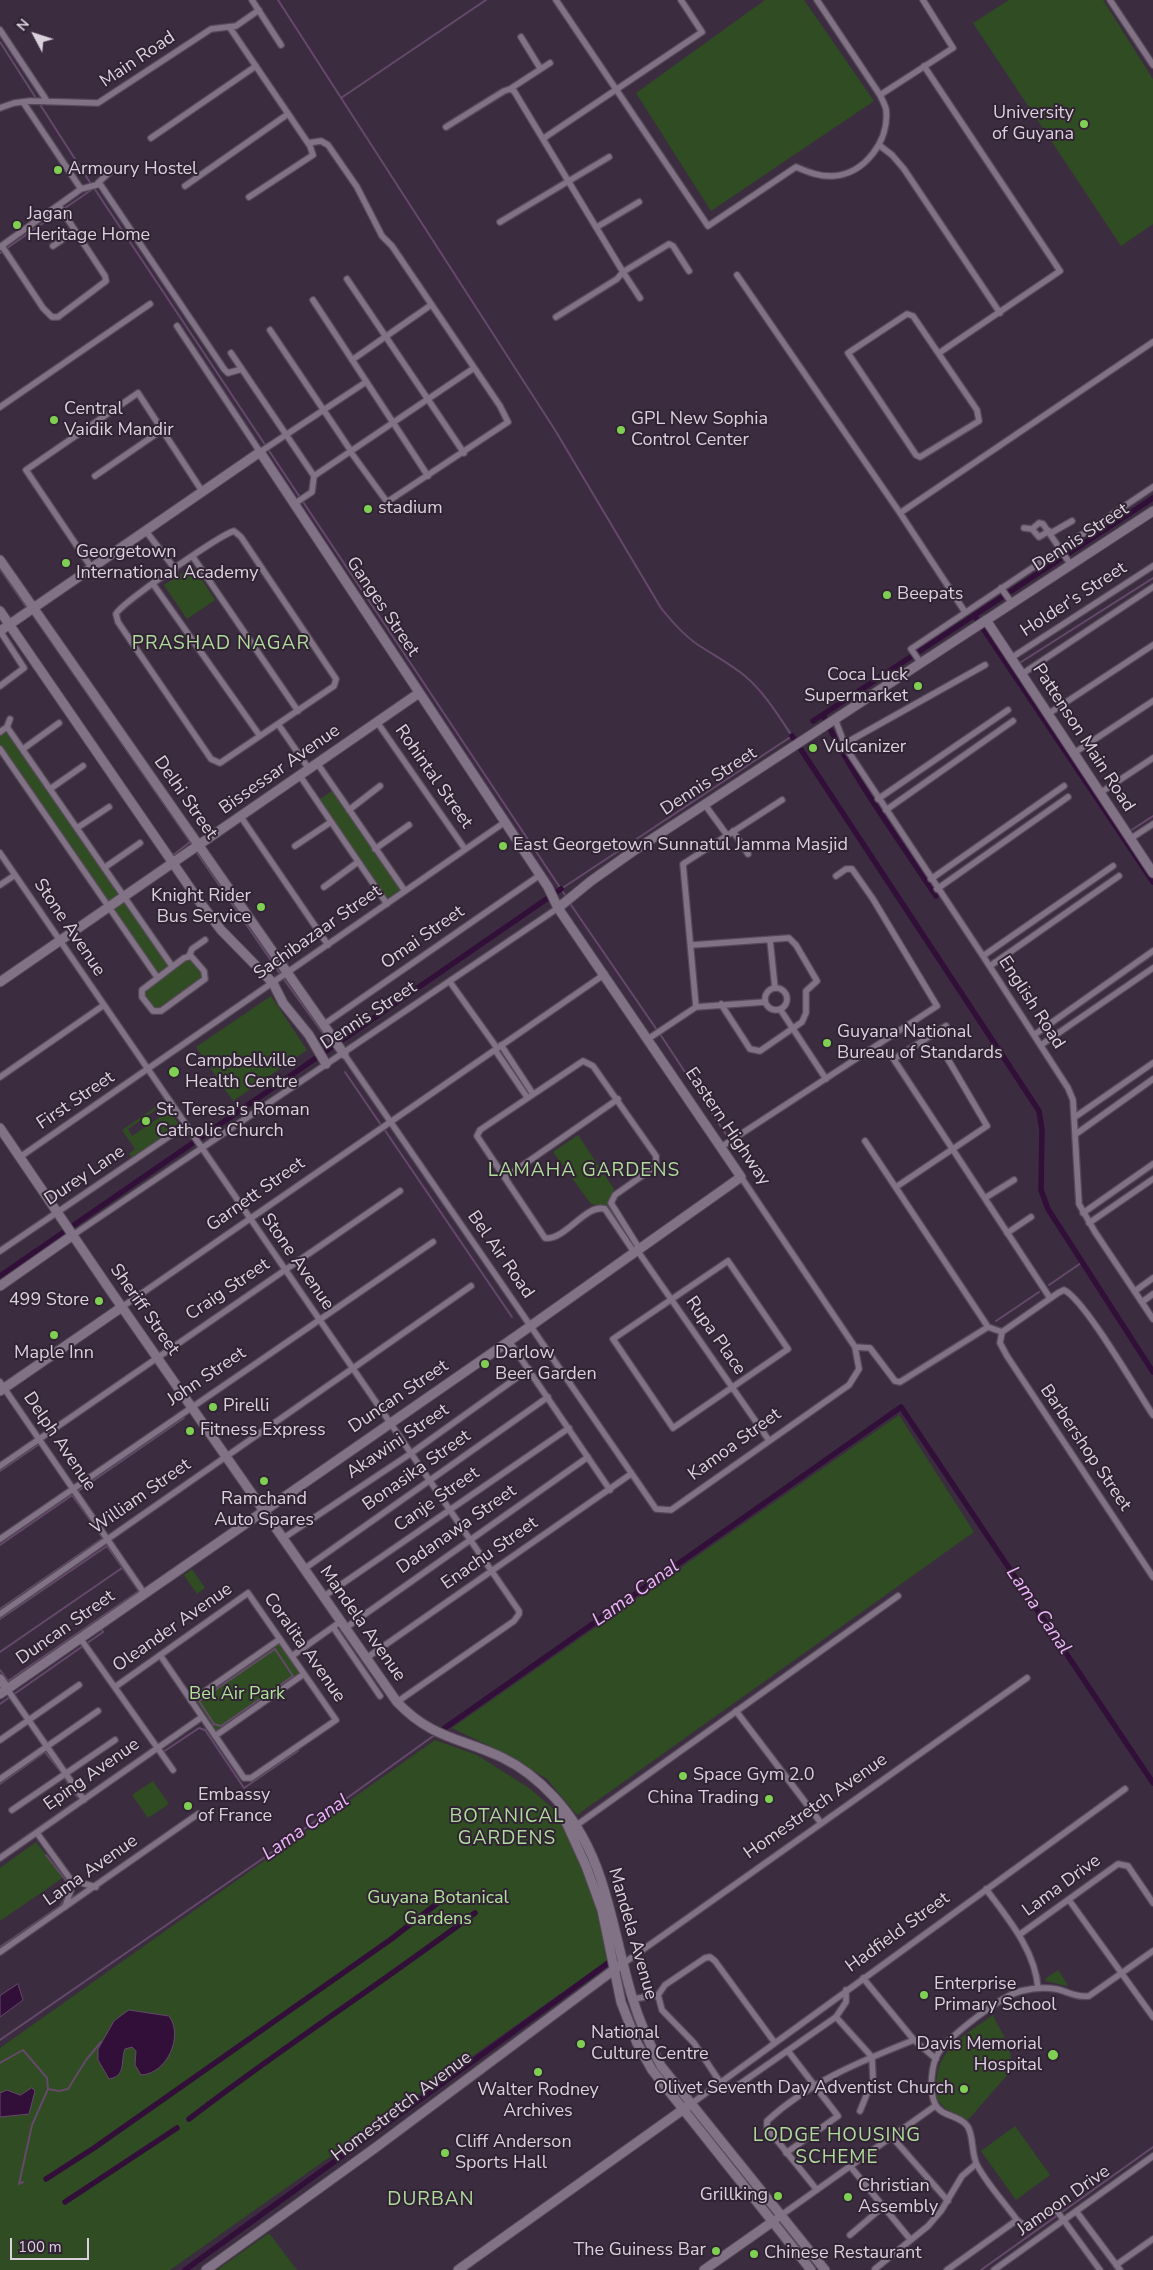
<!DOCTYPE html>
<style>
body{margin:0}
#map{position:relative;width:1153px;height:2270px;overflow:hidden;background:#3b2d3f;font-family:"Nunito Sans",sans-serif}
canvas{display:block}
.north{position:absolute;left:10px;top:10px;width:50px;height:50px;-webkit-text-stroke:4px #312334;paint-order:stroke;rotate:310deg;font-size:14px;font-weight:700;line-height:20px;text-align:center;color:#dad1dd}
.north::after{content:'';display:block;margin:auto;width:18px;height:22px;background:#dad1dd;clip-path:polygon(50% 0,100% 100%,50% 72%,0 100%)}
.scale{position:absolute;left:10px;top:2238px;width:79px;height:22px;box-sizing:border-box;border:2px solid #dad1dd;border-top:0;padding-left:6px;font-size:15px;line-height:18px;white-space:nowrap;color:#dad1dd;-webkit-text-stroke:4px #312334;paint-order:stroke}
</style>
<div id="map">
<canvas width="1153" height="2270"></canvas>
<div class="north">N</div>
<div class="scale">100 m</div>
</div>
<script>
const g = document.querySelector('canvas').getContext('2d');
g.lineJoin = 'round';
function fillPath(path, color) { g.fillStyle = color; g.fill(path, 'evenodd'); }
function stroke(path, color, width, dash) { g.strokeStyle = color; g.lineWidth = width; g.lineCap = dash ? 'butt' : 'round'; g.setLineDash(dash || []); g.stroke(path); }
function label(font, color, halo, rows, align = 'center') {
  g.font = font + ' "Nunito Sans",sans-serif'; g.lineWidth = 4; g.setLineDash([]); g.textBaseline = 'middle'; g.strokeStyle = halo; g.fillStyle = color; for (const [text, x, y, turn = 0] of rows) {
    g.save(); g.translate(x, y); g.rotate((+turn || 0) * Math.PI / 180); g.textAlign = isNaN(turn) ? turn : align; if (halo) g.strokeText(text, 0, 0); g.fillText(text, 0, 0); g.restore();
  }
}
fillPath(new Path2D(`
 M 765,0 L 804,0 L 874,101 L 711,211 L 636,93 Z
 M 1009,0 L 1103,0 L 1153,79 L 1153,224 L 1121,246 L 973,23 Z
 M 193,566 L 215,600 L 187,619 L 164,585 Z
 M 7,730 L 172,970 L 189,959 L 193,961 L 202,973 L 199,981 L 159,1010 L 152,1007 L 144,991 L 161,977 L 0,745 L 0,734 Z
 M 335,789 L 405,891 L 387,904 L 317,801 Z
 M 271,996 L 307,1050 L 233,1101 L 196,1047 Z
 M 163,1102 L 181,1127 L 133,1159 L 129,1154 L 135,1149 L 122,1130 ZM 160,1107 L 164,1114 L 132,1136 L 128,1129 Z
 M 578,1135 L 614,1189 L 609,1203 L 637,1248 L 632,1251 L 603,1207 L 591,1204 L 553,1152 Z
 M 899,1415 L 974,1532 L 577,1815 L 547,1779 L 504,1753 L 452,1728 Z
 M 192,1569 L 205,1588 L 197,1594 L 184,1575 Z
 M 279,1643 L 300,1674 L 216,1732 L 195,1701 Z
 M 435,1740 L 477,1755 L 529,1788 L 556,1811 L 576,1851 L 596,1906 L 608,1960 L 170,2270 L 0,2270 L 0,2048 Z
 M 153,1781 L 169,1804 L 148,1818 L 132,1795 Z
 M 36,1842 L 64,1877 L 0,1921 L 0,1868 Z
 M 1058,1970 L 1068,1985 L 1067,1986 L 1046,1981 L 1045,1979 Z
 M 993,2015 C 1001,2033 1018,2054 1008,2074 L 968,2120 L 946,2109 L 938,2101 C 929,2054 959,2039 993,2015 Z
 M 1015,2126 L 1050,2175 L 1016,2200 L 981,2151 Z
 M 269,2233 L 297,2270 L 217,2270 Z`), '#304c22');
const water = new Path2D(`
 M 18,1984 L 23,2000 L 0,2017 L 0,1996 Z
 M 129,2010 L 169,2016 C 184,2036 167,2074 141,2075 L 135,2065 L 136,2051 L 132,2047 L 125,2049 C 120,2061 127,2076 109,2079 L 98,2060 L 98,2049 L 114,2021 Z
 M 32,2088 L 35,2091 L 29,2114 L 0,2117 L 0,2093 L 7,2090 L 20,2095 Z`);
fillPath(water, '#310f39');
stroke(water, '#64496a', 1);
stroke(new Path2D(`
 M 278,0 L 555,430 L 661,608 C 673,623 687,639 703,648 C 717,657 732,665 745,676 C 764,692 778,715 792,736 L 561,889
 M 0,42 L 91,184
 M 341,98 L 486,0
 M 94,188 L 567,898
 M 0,253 L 94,188
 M 0,569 L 27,608
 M 32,614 L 193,846
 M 1018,664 L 1153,578
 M 109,778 L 166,860
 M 1130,831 L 1153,816
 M 195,850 L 285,981 L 333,1047
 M 172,856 L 190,842
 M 569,902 L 657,1030
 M 660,1034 L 727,1136
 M 345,1072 L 381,1125
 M 384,1129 L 512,1317
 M 1049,1285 L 1081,1263
 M 996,1321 L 1039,1292
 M 0,1471 L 38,1445
 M 0,1545 L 184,1418
 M 0,1609 L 103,1538 L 72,1495
 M 0,1619 L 107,1546 L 139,1591 L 8,1681 L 0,1670
 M 0,1652 L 122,1568
 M 0,1704 L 103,1632 L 101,1628
 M 205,1730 L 244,1788 L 298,1751
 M 163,1752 L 199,1728 L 205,1730 L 214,1724 L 199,1701 L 275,1649 L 293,1676 L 221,1726 L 214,1724
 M 64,1777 L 77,1797
 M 0,1784 L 45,1752 L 62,1773
 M 0,1947 L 60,1906 L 66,1897 L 67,1882 L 46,1855
 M 0,2040 L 268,1855 L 436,1734
 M 0,2063 L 23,2050 L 47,2078 L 48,2089 L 32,2125 L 19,2184 L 23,2182
 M 48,2089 L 59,2091 L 68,2089 L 86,2060 L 101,2042
 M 981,2270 L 1153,2147`), '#64496a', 2);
stroke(new Path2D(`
 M 974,615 L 1153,882
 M 823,715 C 854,779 897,837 936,896
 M 813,721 L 1153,498
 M 792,736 L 1039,1111 L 1042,1130 L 1041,1190 L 1048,1209 L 1153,1372
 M 0,1276 L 561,889
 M 442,1730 L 901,1407 L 1153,1783
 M 189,2119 C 282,2047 381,1984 475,1913
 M 46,2179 L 94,2148 L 390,1940 L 448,1895
 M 65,2202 L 177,2128
 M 185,2270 L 608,1963`), '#310f39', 5.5);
const street = new Path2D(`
 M 252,0 L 281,45
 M 556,0 L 708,226 L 796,167 C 808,172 820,177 833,176 C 865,174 890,140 886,109 C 885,105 882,99 880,95 L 817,0
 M 1110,0 L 1153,65
 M 230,28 L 310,146 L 313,155 L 249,197
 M 0,30 L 47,101
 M 521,37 L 540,68
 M 924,66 L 1060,271 L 939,353
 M 510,89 L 550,63
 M 880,95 L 953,48 L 923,0
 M 23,102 L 81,189
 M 0,108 L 14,103 L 30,101 L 98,103 L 211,29 L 236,26 L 259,10
 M 446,127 L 504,91 L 510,89 L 514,91 L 620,267 L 623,272 L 617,279 L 556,317
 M 151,138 L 256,66
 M 544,138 L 702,32 L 681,0
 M 308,143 L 321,141 L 328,145 L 357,187 L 382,236 L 392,246 L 500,406 L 508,422 L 387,502 L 350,451
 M 879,145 L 892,155 L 904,169 L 1000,313
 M 98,183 L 115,167
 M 185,186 L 288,114
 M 500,222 L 609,157
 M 597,227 L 639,202
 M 2,246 L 43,308 L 52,317 L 58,317 L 106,281 L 105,276 L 59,206
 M 53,246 L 75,231
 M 0,247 L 81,189 L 100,184 L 224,369 L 228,373 L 242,369
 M 737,275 L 900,513
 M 347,279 L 464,453
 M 640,298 L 623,272 L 669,244 L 673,246 L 689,271
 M 313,300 L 428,476
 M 907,314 L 913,316 L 977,410 L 979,421 L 920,457 L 916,455 L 848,353 Z
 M 177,326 L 260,452 L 366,382
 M 270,330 L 351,451
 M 231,353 L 314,476 L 312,492 L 294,504
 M 352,360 L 431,305
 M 0,407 L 150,304
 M 95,476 L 162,430
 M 314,476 L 474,368
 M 1024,528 L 1032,529 L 1039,523 L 1043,524 L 1071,565
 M 1032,529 L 1039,537 L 1049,531
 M 145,530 L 175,569
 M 234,531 L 241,537 L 336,679 L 334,686 L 220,763 L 211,759 L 207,753 L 118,622 L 116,614 C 120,604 220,535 234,531 Z
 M 1051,533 L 1072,521
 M 193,557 L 298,711
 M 91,567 L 26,470 L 138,393 L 202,491
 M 153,584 L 260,736
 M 1001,588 L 1012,603
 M 965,612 L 900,513 L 1153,342
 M 1011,658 L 1153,566
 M 921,663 L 911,649 L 1153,487
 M 1022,674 L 1153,587
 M 0,686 L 24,668 L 0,631
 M 1048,714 L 1153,645
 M 835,719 L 846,748 L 983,956 L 1068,1088 L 1073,1100 L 1079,1204 L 1095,1232 L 1153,1319
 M 377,722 L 465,849
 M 278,724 L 309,769
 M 7,727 L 172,966
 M 0,732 L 7,727 L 10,719
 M 844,744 L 985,665
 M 0,749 L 157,977
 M 23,749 L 59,723
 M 1074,753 L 1153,701
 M 317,763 L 405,891
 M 300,776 L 387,904
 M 50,789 L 83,766
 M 1100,793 L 1153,758
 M 878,799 L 1008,710
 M 705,805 L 727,835
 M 349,810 L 380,786
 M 886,810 L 1013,721
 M 241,817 L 328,945
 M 77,828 L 109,807
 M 733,831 L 748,854
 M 1130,839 L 1153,824
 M 295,846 L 331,822
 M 375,849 L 409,825
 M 0,853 L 519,1611 L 519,1614 L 514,1621 L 397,1702
 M 104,868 L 140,843
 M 931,879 L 1064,786
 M 0,885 L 15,875
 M 324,887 L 358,862
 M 937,889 L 1068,797
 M 770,940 L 775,988
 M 692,945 L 789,938 L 796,945 L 817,981 L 806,991 L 806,1013 L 802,1022 L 760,1051 L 750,1049 L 721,1004
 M 189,956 L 192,949 L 205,940
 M 191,956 L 204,971 L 205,979 L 161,1011 L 153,1011 L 142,997 L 142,990 L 184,958 Z
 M 983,956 L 1113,866
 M 990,966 L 1119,876
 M 450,982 L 497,1048
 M765 999a11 11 0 1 1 22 0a11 11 0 1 1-22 0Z
 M 696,1007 L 765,1002
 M 780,1009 L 826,1079
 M 323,1025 L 540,875
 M 1034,1035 L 1153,951
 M 648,1039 L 696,1007 L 683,864 L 782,800
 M 501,1045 L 533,1094
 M 1041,1045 L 1153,968
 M 495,1050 L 527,1097
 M 889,1052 L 1050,1298
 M 344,1054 L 656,1509 L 671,1510 L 849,1385 L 859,1369 L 855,1347 L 741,1177
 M 894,1059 L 946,1026
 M 0,1077 L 104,1005
 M 1075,1117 L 1153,1063
 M 1076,1134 L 1153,1079
 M 865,1141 L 988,1327
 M 721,1147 L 937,1006 L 873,899 L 852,869 L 846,869 L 836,876
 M 20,1157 L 505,822
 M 506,1177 L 618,1099
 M 896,1187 L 987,1126 L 946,1056
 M 985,1198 L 1014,1180
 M 605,1209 C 586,1203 565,1241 545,1238 L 477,1136 L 480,1130 L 583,1061 L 593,1066 L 656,1156 L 656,1166 L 615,1195 L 611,1203 L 639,1248
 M 605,1209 L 634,1252
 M 1083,1213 L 1153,1164
 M 1089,1223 L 1153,1179
 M 1007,1233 L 1031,1217
 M 73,1235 L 558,908
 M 637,1250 L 768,1439
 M 0,1251 L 186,1125
 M 728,1261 L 788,1349 L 673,1428 L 613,1339 Z
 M 1135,1291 L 1153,1278
 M 1142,1302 L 1153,1294
 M 122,1307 L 605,974
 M 1002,1332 L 1000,1343 L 1007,1356 L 1153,1577
 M 1002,1332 L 1058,1293 L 1064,1290 C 1085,1300 1137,1391 1153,1415
 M 509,1341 L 610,1490
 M 855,1347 L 870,1348 L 895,1381 L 900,1382 L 988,1327 L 1002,1332
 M 0,1382 L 144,1593
 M 0,1466 L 400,1191
 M 0,1539 L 433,1242
 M 282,1539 L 410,1454 L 529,1369
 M 304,1569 L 548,1397
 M 323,1597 L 569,1428
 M 0,1614 L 471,1286
 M 333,1627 L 380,1696
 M 344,1629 L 588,1457
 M 80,1638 L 173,1770
 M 292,1656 L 340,1622
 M 365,1659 L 631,1474
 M 115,1687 L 248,1593 L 336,1720 L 251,1778 L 244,1778 L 160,1655
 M 7,1689 L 84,1800
 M 191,1701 L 280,1639
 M 736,1711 L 821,1823
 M 215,1736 L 304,1674
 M 0,1740 L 79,1685
 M 0,1779 L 98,1711
 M 12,1810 L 115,1740
 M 574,1827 L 898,1596
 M 37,1833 L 71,1880 L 71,1890 L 65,1907
 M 0,1858 L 202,1717
 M 71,1880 L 96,1887
 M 986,1889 C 1008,1919 1035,1950 1038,1988
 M 1069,1900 L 1153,2017
 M 1019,1935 L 1118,1864 L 1128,1866 L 1153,1903
 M 0,1952 L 198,1814
 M 624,1963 L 1027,1678
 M 863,1978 L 914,2040 L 936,2059
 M 633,1999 L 658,1995
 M 836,2017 L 872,2057 L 873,2079 L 860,2111
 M 720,2082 L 694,2043 L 662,2010 L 658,1995 L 665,1985 L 705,1958 L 710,1957 L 715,1961 L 775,2043
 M 717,2085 L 725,2090 L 734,2088 L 836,2017 L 846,2002 L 846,1990
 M 691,2104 L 1125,1789
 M 892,2137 L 948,2201
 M 786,2153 L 838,2116 L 788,2051
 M 850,2166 L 910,2239
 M 817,2190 L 767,2128 L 767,2121 C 809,2082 861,2061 914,2040
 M 1076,2211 L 1120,2270
 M 780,2216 L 935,2106
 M 850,2235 L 884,2206
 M 1116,2265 L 1153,2239
 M 875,2269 L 928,2226 L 941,2211 L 962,2176 L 976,2164
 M 947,2270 L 1017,2220
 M 994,2270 L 1153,2156
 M 1100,2270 L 1057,2211 C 1041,2206 1034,2236 1017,2220 C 1004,2202 987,2184 977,2165 C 971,2153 974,2138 968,2127 C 961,2115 941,2117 935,2104 C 929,2090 931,2064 939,2052 C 952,2034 1001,1996 1021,1991 C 1033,1988 1044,1987 1056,1989 C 1067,1991 1076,1998 1089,1996 L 1153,1951`);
const secondary = new Path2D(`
 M 0,560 L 344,1054
 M 0,611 L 199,901 L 221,930 L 273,983 L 283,1003 L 309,1035 L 326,1064
 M 986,620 L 1153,873
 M 0,631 L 260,452 L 548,887 L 558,908 L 741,1177 L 515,1337 L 0,1694
 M 558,908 L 591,881 L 632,852 L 1153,511
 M 0,982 L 419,693
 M 0,1128 L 110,1290 L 397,1702 C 432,1739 462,1738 503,1758 C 522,1767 540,1782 554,1797 C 608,1855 611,1929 633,2000 C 640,2023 650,2045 661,2066 L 825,2270
 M 0,1286 L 73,1235
 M 0,1391 L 122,1307
 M 0,1679 L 7,1689
 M 561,1811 L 586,1866 L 602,1910 L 621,2002 L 637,2043 L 652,2070 L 811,2270
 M 206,2270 L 375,2148 L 619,1966
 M 458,2270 L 688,2106
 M 704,2270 L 775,2220`);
stroke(street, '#564a59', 8);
stroke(secondary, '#564a59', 11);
stroke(street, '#827286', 5.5);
stroke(secondary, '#827286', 9);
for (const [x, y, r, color] of [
 [1084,124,5,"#7fd052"],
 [58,170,5,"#7fd052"],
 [17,225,5,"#7fd052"],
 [54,420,5,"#7fd052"],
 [621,430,5,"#7fd052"],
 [368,509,5,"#7fd052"],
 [66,563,5,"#7fd052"],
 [887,595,5,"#7fd052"],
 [918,686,5,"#7fd052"],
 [813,748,5,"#7fd052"],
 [503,846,5,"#7fd052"],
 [261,907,5,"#7fd052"],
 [827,1043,5,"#7fd052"],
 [174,1072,6,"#7fd052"],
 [146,1121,5,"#7fd052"],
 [99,1301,5,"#7fd052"],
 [54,1335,5,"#7fd052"],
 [485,1364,5,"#7fd052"],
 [213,1407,5,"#7fd052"],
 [190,1431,5,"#7fd052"],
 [264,1481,5,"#7fd052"],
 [683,1776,5,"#7fd052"],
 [769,1799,5,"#7fd052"],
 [188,1806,5,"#7fd052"],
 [924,1995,5,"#7fd052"],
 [581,2044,5,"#7fd052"],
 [1053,2055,6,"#7fd052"],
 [538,2072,5,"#7fd052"],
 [964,2089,5,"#7fd052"],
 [445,2153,5,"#7fd052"],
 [778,2196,5,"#7fd052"],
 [848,2197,5,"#7fd052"],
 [716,2251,5,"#7fd052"],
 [754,2254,5,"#7fd052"]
]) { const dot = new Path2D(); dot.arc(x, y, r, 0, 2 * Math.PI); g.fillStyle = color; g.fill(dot); stroke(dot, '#312334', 2); }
label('18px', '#dad1dd', '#312334', [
 ["Main Road",138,60,-34],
 ["Dennis Street",1081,538,-33],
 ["Holder's Street",1074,600,-33],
 ["Ganges Street",382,607,56],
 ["Pattenson Main Road",1083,738,57],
 ["Bissessar Avenue",280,770,-35],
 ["Rohintal Street",433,777,55],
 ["Dennis Street",709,782,-33],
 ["Delhi Street",185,798,55],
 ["Stone Avenue",69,928,56],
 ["Sachibazaar Street",318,933,-35],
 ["Omai Street",423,938,-35],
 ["English Road",1031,1003,57],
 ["Dennis Street",369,1016,-33],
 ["First Street",76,1101,-34],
 ["Eastern Highway",727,1127,56],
 ["Durey Lane",85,1176,-34],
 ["Garnett Street",256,1195,-35],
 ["Bel Air Road",500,1255,55],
 ["Stone Avenue",297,1262,55],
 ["Craig Street",228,1290,-34],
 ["Sheriff Street",144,1310,55],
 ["Rupa Place",715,1336,55],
 ["John Street",207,1377,-34],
 ["Duncan Street",399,1397,-34],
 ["Delph Avenue",59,1442,56],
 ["Akawini Street",398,1442,-34],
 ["Kamoa Street",735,1445,-36],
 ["Barbershop Street",1085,1448,56],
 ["Bonasika Street",417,1471,-35],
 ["William Street",141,1497,-35],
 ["Canje Street",437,1500,-35],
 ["Dadanawa Street",457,1530,-35],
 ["Enachu Street",490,1554,-35],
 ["Mandela Avenue",362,1624,55],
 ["Duncan Street",66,1628,-35],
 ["Oleander Avenue",173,1628,-35],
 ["Coralita Avenue",304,1648,55],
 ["Eping Avenue",92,1775,-35],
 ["Homestretch Avenue",816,1807,-35],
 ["Lama Avenue",91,1871,-35],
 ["Lama Drive",1062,1886,-36],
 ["Hadfield Street",898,1933,-36],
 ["Mandela Avenue",632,1934,74],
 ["Homestretch Avenue",402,2107,-37],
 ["Jamoon Drive",1064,2201,-35]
]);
label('18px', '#dad1dd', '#312334', [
 ["University",1074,114,"right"],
 ["of Guyana",1074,135,"right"],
 ["Armoury Hostel",68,170],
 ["Jagan",27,215],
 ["Heritage Home",27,236],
 ["Central",64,410],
 ["Vaidik Mandir",64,431],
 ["GPL New Sophia",631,420],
 ["Control Center",631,441],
 ["stadium",378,509],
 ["Georgetown",76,553],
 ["International Academy",76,574],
 ["Beepats",897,595],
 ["Coca Luck",908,676,"right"],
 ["Supermarket",908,697,"right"],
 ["Vulcanizer",823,748],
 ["East Georgetown Sunnatul Jamma Masjid",513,846],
 ["Knight Rider",251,897,"right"],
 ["Bus Service",251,918,"right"],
 ["Guyana National",837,1033],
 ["Bureau of Standards",837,1054],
 ["Campbellville",185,1062],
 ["Health Centre",185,1083],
 ["St. Teresa's Roman",156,1111],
 ["Catholic Church",156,1132],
 ["499 Store",89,1301,"right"],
 ["Maple Inn",54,1354,"center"],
 ["Darlow",495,1354],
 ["Beer Garden",495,1375],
 ["Pirelli",223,1407],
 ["Fitness Express",200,1431],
 ["Ramchand",264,1500,"center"],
 ["Auto Spares",264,1521,"center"],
 ["Space Gym 2.0",693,1776],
 ["Embassy",198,1796],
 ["of France",198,1817],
 ["China Trading",759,1799,"right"],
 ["Enterprise",934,1985],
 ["Primary School",934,2006],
 ["National",591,2034],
 ["Culture Centre",591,2055],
 ["Davis Memorial",1042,2045,"right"],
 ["Hospital",1042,2066,"right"],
 ["Olivet Seventh Day Adventist Church",954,2089,"right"],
 ["Walter Rodney",538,2091,"center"],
 ["Archives",538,2112,"center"],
 ["Cliff Anderson",455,2143],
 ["Sports Hall",455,2164],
 ["Christian",858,2187],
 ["Assembly",858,2208],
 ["Grillking",768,2196,"right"],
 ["The Guiness Bar",706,2251,"right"],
 ["Chinese Restaurant",764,2254]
], 'left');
label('18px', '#afe397', '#312334', [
 ["Bel Air Park",237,1695],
 ["Guyana Botanical",438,1899],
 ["Gardens",438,1920]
]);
g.letterSpacing = '1px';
label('19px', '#afdc9b', '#312334', [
 ["PRASHAD NAGAR",221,644],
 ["LAMAHA GARDENS",584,1171],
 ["BOTANICAL",507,1817],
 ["GARDENS",507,1839],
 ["LODGE HOUSING",837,2136],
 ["SCHEME",837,2158],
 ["DURBAN",431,2200]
]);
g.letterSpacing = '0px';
label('italic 19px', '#edb4fb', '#312334', [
 ["Lama Canal",636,1594,-35],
 ["Lama Canal",1038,1611,56],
 ["Lama Canal",306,1828,-35]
]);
</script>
